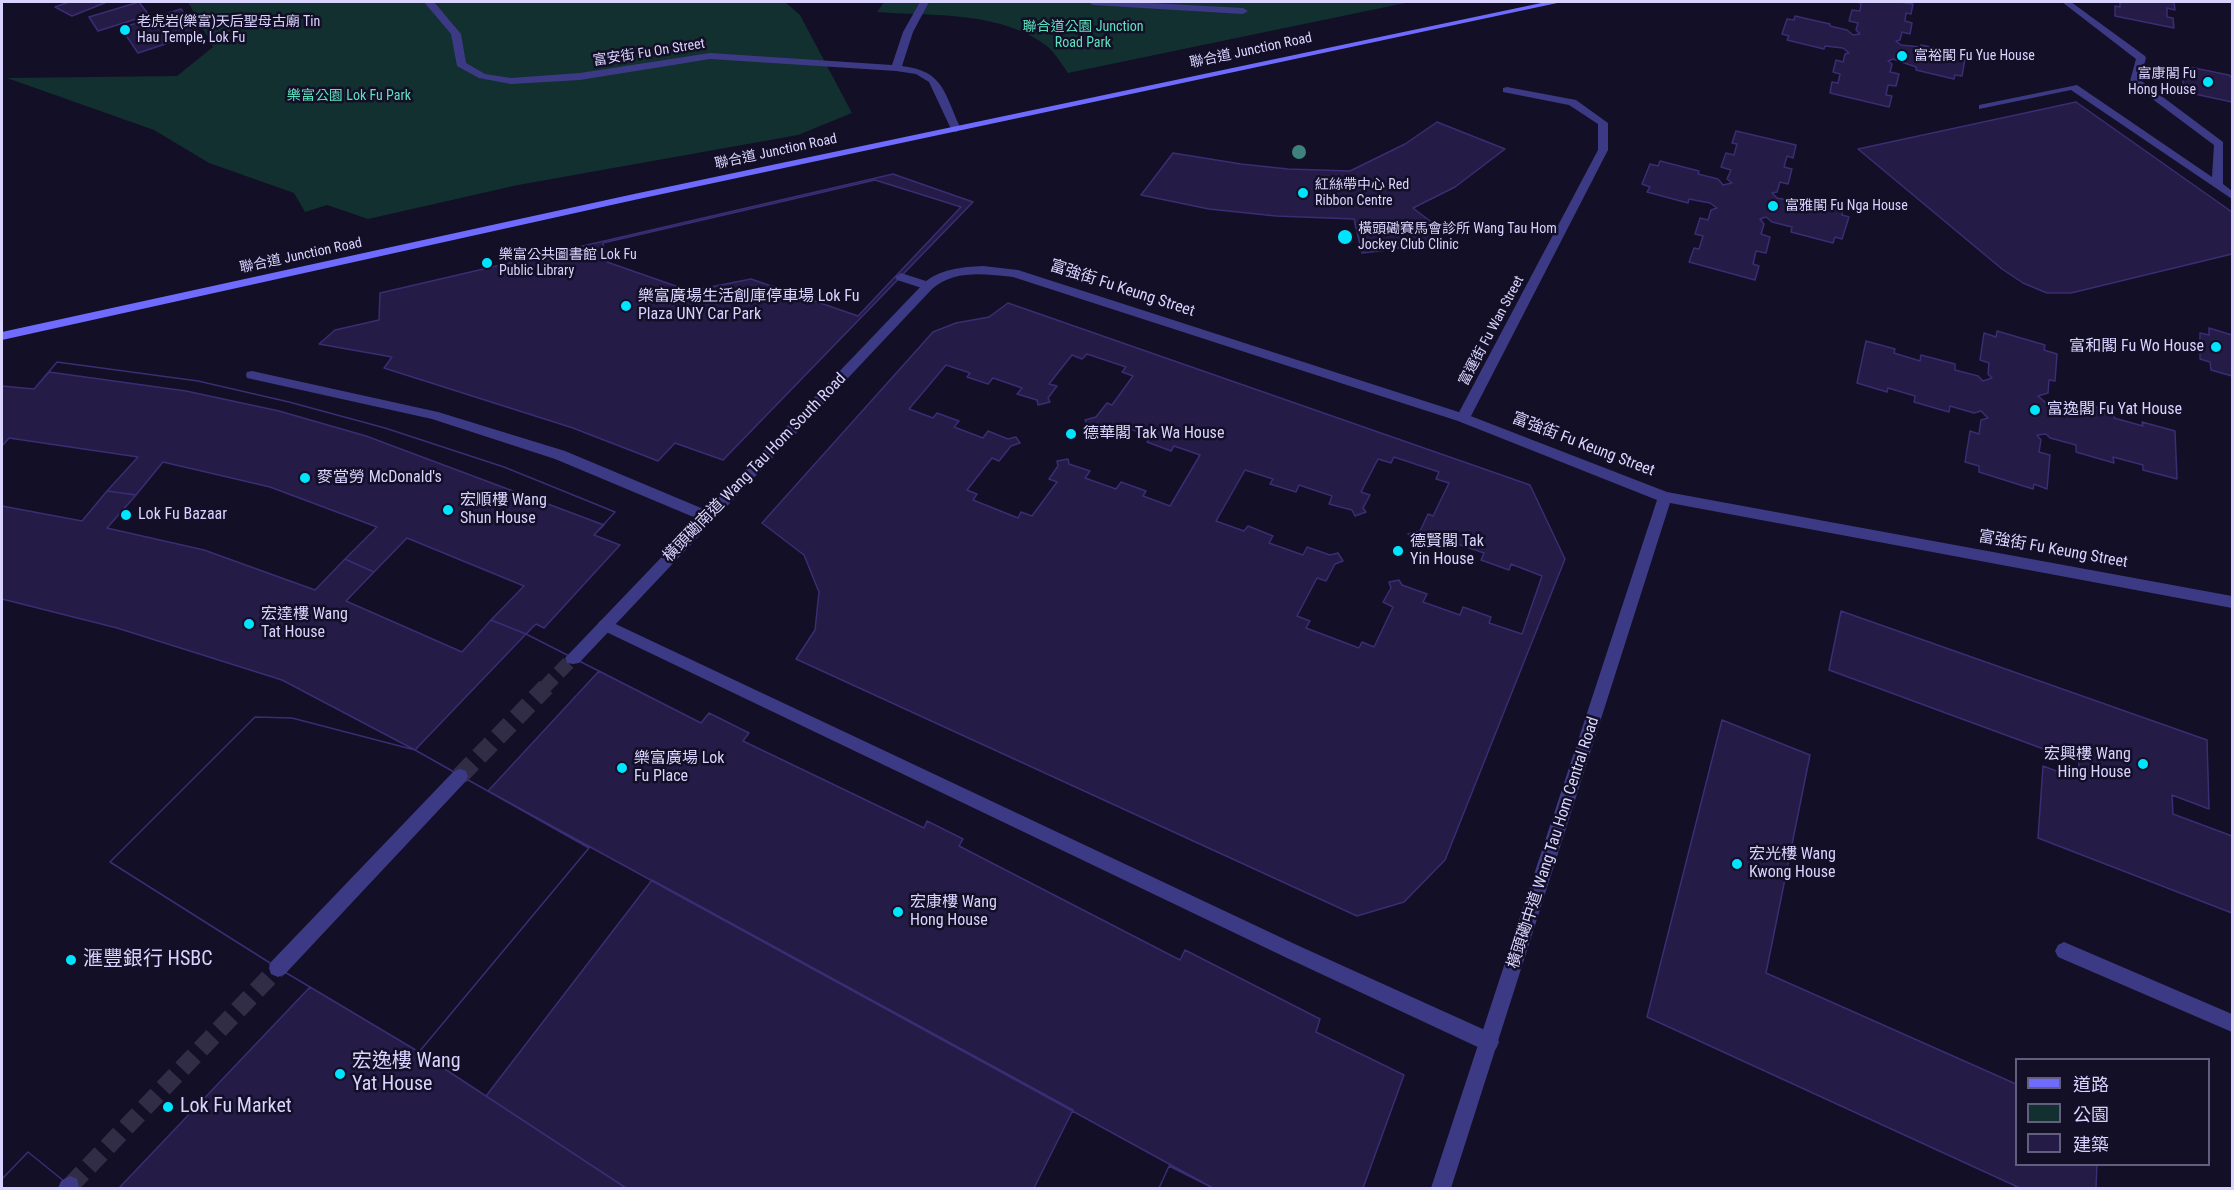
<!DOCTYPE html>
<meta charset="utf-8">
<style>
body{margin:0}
#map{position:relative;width:2234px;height:1190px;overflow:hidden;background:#130f26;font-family:"Roboto Condensed","Noto Sans TC",sans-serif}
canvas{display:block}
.frame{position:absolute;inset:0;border:3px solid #d9d4ff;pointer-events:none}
.legend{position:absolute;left:2015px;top:1058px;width:195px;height:108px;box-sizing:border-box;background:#130f26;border:2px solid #625e7d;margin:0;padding:8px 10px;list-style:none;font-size:18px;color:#d9d4ff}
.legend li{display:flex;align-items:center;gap:12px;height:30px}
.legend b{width:30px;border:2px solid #625e7d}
</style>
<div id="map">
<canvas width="2234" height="1190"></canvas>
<div class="frame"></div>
<ul class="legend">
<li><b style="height:8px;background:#6f6bff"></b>道路</li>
<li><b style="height:16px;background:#12302f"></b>公園</li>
<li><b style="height:16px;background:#241b47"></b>建築</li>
</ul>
</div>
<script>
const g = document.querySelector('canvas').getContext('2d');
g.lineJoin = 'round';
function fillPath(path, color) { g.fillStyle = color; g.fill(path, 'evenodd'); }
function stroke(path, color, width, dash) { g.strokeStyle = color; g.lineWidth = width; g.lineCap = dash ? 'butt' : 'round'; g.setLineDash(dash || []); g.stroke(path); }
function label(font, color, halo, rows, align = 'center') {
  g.font = font + ' "Roboto Condensed","Noto Sans TC",sans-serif'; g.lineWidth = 5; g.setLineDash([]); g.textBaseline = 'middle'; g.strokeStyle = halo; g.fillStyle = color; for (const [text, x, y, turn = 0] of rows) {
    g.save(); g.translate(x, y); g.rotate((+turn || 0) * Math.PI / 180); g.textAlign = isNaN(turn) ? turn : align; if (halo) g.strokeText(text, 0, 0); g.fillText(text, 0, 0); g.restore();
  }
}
fillPath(new Path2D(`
 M 188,2 L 785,2 L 800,15 L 852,113 L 798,135 L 518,185 L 368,219 L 327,205 L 305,212 L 294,193 L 209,163 L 154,130 L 7,78 L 177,76 L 213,47 Z
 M 884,2 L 1410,2 L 1068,73 C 1062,65 1056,54 1048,47 C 1003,11 932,16 877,12 Z`), '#12302f');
const building = new Path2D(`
 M 69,2 L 107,2 L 72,16 L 55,7 Z
 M 139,2 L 149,15 L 98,31 L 89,17 Z
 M 1856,2 L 1900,2 L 1913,4 L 1911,14 L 1906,13 L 1905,21 L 1912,23 L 1910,34 L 1902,32 L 1900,40 L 1896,41 L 1901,45 L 1920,47 L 1921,45 L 1959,53 L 1959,57 L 1965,59 L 1962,76 L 1955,75 L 1954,79 L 1916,70 L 1916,67 L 1893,59 L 1888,61 L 1892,64 L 1890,72 L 1899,74 L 1896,86 L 1888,85 L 1886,95 L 1892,96 L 1889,107 L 1830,93 L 1832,82 L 1838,83 L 1840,74 L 1833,72 L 1836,60 L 1843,62 L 1845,54 L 1849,53 L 1843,48 L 1825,46 L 1824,49 L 1787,40 L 1789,36 L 1782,34 L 1787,19 L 1794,20 L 1795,16 L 1830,24 L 1830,26 L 1847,30 L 1853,35 L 1860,34 L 1856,30 L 1858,23 L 1849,21 L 1852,10 L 1860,11 L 1861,3 Z
 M 2120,2 L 2174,2 L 2175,10 L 2167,8 L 2167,17 L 2173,18 L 2174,28 L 2115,16 L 2115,6 L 2120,7 Z
 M 181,9 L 199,33 L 138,53 L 121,28 Z
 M 2189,67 L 2229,75 L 2232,78 L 2232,102 L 2190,93 L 2191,88 L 2183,86 L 2183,69 L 2190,71 Z
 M 2076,102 L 2232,212 L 2232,254 L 2071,293 L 2047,293 L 2023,283 L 2002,269 L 1858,149 Z
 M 1437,122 L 1505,149 L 1455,187 L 1413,208 L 1447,234 L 1428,242 L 1388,250 L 1362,253 L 1354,219 L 1276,216 L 1209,209 L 1141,195 L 1173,153 L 1241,164 L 1288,169 L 1350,171 L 1405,144 Z
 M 1736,131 L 1796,145 L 1793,158 L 1787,156 L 1784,167 L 1792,169 L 1788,184 L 1780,182 L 1777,192 L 1772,193 L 1777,198 L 1799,202 L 1800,198 L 1843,209 L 1842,215 L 1849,217 L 1842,239 L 1835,237 L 1833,243 L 1791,232 L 1792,227 L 1772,222 L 1766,217 L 1760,219 L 1764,224 L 1761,234 L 1770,237 L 1766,253 L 1756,251 L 1753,264 L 1759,266 L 1755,280 L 1689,262 L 1694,248 L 1699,249 L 1703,236 L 1695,234 L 1700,218 L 1708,220 L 1711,210 L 1717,208 L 1710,203 L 1689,199 L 1688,203 L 1647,192 L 1650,187 L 1642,184 L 1650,164 L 1658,166 L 1660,161 L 1699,171 L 1698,174 L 1718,179 L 1723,185 L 1732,183 L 1727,179 L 1731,170 L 1721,167 L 1726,153 L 1734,155 L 1737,144 L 1732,143 Z
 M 893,174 L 973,202 L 723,460 L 675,443 L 658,461 L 573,428 L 384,368 L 392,357 L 319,344 L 335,330 L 379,320 L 380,293 Z
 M 875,180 L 961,207 L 858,316 L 751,279 L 690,291 L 607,262 L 603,243 Z
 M 1008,303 L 1530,485 L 1565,559 L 1445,860 L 1404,902 L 1357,916 L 796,659 L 815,630 L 819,592 L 804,555 L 762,523 L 933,332 L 956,323 L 989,317 Z
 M 2209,328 L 2232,335 L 2232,376 L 2211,370 L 2210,362 L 2200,359 L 2200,333 L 2209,335 Z
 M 1997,331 L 2045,345 L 2044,350 L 2057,354 L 2055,381 L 2049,380 L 2048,393 L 2038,396 L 2046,403 L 2053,401 L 2077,408 L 2077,402 L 2114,412 L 2114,418 L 2143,426 L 2142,422 L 2175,431 L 2177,479 L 2143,470 L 2143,465 L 2113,457 L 2114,463 L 2076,452 L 2076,445 L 2050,438 L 2046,434 L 2037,435 L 2041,440 L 2039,452 L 2050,455 L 2047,489 L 2034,484 L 2033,489 L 1979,472 L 1979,466 L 1965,462 L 1970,431 L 1979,434 L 1981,420 L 1988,418 L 1981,411 L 1974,413 L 1950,406 L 1949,412 L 1914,402 L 1915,396 L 1888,388 L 1887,392 L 1857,383 L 1866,341 L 1895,349 L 1894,353 L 1920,361 L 1921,355 L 1955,364 L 1955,370 L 1978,376 L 1983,381 L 1992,378 L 1988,374 L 1989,363 L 1980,360 L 1984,333 L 1996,337 Z
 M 1087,354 L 1126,367 L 1122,372 L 1133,376 L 1112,405 L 1107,403 L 1096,417 L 1085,420 L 1088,427 L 1096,426 L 1116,433 L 1121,426 L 1151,436 L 1147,442 L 1171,451 L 1174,446 L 1200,455 L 1170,506 L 1143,496 L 1146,491 L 1121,482 L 1116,489 L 1085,478 L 1090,471 L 1069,464 L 1068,459 L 1057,461 L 1058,466 L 1049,479 L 1057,482 L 1032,516 L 1021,512 L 1018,518 L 973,500 L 977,494 L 967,490 L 992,458 L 999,461 L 1011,446 L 1020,443 L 1016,437 L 1008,439 L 988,431 L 983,438 L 954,427 L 959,421 L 937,413 L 933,418 L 909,409 L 946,365 L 970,373 L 967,377 L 988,384 L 993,378 L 1022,388 L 1017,394 L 1037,400 L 1038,405 L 1050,402 L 1048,398 L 1057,386 L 1049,384 L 1072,355 L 1082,359 Z
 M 57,362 L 198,381 L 289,402 L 385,428 L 504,467 L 615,512 L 594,535 L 620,545 L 544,628 L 536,624 L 526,634 L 701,723 L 709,713 L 749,733 L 743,741 L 924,828 L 927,821 L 963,839 L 959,846 L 1180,960 L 1185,950 L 1320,1019 L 1316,1032 L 1404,1075 L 1363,1188 L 1213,1188 L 1169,1166 L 1159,1188 L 1034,1188 L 1073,1110 L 652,880 L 486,1096 L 626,1188 L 77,1188 L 70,1186 L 28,1152 L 2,1179 L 2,386 L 34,389 ZM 255,717 L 292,718 L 415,750 L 589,848 L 419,1052 L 278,968 L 110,862 Z
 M 57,362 L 198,381 L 289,402 L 385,428 L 504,467 L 615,512 L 594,535 L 620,545 L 544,628 L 536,624 L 526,634 L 701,723 L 709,713 L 749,733 L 743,741 L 924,828 L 927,821 L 963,839 L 959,846 L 1180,960 L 1185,950 L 1320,1019 L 1316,1032 L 1404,1075 L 1363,1188 L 1213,1188 L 1169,1166 L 1159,1188 L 1034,1188 L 1073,1110 L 652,880 L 486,1096 L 626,1188 L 77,1188 L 70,1186 L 28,1152 L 2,1179 L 2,386 L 34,389 ZM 255,717 L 292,718 L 415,750 L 589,848 L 419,1052 L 278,968 L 110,862 Z
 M 49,372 L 186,391 L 279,411 L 366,436 L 604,525 L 594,535 L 620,545 L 544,628 L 536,624 L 526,634 L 491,620 L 524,586 L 407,538 L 374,572 L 345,559 L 377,527 L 270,487 L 163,462 L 136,495 L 107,491 L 138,457 L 9,438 L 2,446 L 2,386 L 34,389 Z
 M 1394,457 L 1439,472 L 1436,479 L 1449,483 L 1433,516 L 1428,514 L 1420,531 L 1408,534 L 1413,543 L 1421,540 L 1445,549 L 1449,541 L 1484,553 L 1481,560 L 1509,570 L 1511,564 L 1542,576 L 1522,634 L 1489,623 L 1491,617 L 1463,607 L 1460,615 L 1423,602 L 1427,594 L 1402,585 L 1399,580 L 1389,582 L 1391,588 L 1383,602 L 1393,607 L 1374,647 L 1362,642 L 1359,648 L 1306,628 L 1310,621 L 1297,616 L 1317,578 L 1326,581 L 1335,564 L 1343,561 L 1338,553 L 1330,555 L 1307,547 L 1303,555 L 1269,543 L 1273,536 L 1248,526 L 1244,531 L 1216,521 L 1245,470 L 1273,479 L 1270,484 L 1296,492 L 1299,485 L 1332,496 L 1329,504 L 1352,510 L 1355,516 L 1366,512 L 1363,508 L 1370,495 L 1361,492 L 1378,459 L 1391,463 Z
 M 107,491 L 136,495 L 107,528 L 204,550 L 315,590 L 345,559 L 374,572 L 346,601 L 462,652 L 491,620 L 526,634 L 415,750 L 282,680 L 117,628 L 2,599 L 2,506 L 82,521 Z
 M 1841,611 L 2207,740 L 2209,809 L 2172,795 L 2173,814 L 2232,836 L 2232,913 L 2038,838 L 2043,766 L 2078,779 L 2079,762 L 1829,670 Z
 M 599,671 L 701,723 L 709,713 L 749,733 L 743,741 L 924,828 L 927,821 L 963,839 L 959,846 L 1180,960 L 1185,950 L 1320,1019 L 1316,1032 L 1404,1075 L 1363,1188 L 1213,1188 L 488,791 Z
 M 1722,720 L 1810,755 L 1766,973 L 2016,1084 L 2016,1164 L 2097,1164 L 2096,1188 L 2020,1188 L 1647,1017 Z
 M 652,880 L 1073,1110 L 1034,1188 L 626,1188 L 486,1096 Z
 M 310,987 L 419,1052 L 626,1188 L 119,1188 Z`);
fillPath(building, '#241b47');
stroke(building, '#3b2d73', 1.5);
stroke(new Path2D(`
 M 544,688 L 573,658`), '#312d47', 14, [14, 7]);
stroke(new Path2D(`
 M 460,776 L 546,687
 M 70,1186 L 278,968`), '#312d47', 18, [18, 9]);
fillPath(new Path2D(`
 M 424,2 L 434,2 L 461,34 L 466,63 L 485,74 L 511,78 L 580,73 L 710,53 L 892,65 L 903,32 L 920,2 L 929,2 L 913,32 L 902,66 C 945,71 944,94 961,129 L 956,132 L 951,129 L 929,82 L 916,74 L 896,71 L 710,59 L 580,80 L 511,84 L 479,78 L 457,66 L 451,34 Z
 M 1088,2 L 1132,2 L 1243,8 L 1248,11 L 1243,14 L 1093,5 Z
 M 2062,2 L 2071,2 L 2145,56 L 2146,58 L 2140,80 L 2223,142 L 2223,184 L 2232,191 L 2232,199 L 2071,90 L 1979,109 L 1979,105 L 2077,85 L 2212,177 L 2214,145 L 2131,83 L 2130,81 L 2136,59 Z
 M 901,273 L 932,283 L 934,286 L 928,290 L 897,280 L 895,277 Z
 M 252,371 L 438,412 L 565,451 L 713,513 L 715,517 L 713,521 L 703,521 L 555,459 L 432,419 L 247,378 L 246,375 L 247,372 Z
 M 605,619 L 1299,946 L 1496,1035 L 1499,1042 L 1496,1049 L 1489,1052 L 1482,1049 L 1287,958 L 600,629 L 597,625 L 600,621 Z
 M 2064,942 L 2232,1014 L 2232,1032 L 2058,957 L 2055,951 L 2058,945 Z`), '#3d3a85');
fillPath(new Path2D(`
 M 1507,87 L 1576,100 L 1608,123 L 1608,150 L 1470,418 L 1463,423 L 1456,418 L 1598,150 L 1598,124 L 1569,105 L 1503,92 L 1503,88 Z`), '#3d3a85');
fillPath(new Path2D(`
 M 983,266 L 1018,270 L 1468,415 L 1667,492 L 2232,596 L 2232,608 L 1670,503 L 1451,1188 L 1431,1188 L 1657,500 L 1458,421 L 1013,277 C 985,274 955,269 932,289 L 579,663 L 573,664 L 567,663 L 565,658 L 924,283 C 940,269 962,267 983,266 Z
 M 460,769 L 466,771 L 468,776 L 466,781 L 285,974 L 278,977 L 271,974 L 269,968 L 271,962 L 454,771 Z
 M 70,1176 L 77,1179 L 79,1188 L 58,1188 L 61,1181 Z`), '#3d3a85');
fillPath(new Path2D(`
 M 1546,2 L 1562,2 L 634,200 L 2,340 L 2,332 L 634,194 Z`), '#6f6bff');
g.fillStyle = '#3d827b';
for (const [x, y] of [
 [1299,152]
]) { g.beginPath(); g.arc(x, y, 7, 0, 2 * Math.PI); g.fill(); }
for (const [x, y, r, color] of [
 [125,30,6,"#00e5ff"],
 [1902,56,6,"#00e5ff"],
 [2208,82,6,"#00e5ff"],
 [1303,193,6,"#00e5ff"],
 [1773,206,6,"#00e5ff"],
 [1345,237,8,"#00e5ff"],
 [487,263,6,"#00e5ff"],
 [626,306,6,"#00e5ff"],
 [2216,347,6,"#00e5ff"],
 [2035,410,6,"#00e5ff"],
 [1071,434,6,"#00e5ff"],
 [305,478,6,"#00e5ff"],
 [448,510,6,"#00e5ff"],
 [126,515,6,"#00e5ff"],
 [1398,551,6,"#00e5ff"],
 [249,624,6,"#00e5ff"],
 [2143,764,6,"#00e5ff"],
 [622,768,6,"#00e5ff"],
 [1737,864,6,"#00e5ff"],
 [898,912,6,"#00e5ff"],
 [71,960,6,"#00e5ff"],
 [340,1074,6,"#00e5ff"],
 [168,1107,6,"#00e5ff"]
]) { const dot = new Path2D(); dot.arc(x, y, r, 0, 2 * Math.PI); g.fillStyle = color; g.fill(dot); stroke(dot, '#130f26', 2); }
label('14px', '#d9d4ff', '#130f26', [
 ["老虎岩(樂富)天后聖母古廟 Tin",137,22],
 ["Hau Temple, Lok Fu",137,38],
 ["富裕閣 Fu Yue House",1914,56],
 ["富康閣 Fu",2196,74,"right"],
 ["Hong House",2196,90,"right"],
 ["紅絲帶中心 Red",1315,185],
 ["Ribbon Centre",1315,201],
 ["富雅閣 Fu Nga House",1785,206],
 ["橫頭磡賽馬會診所 Wang Tau Hom",1358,229],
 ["Jockey Club Clinic",1358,245],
 ["樂富公共圖書館 Lok Fu",499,255],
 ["Public Library",499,271]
], 'left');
label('14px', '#5fe0c0', '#130f26', [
 ["聯合道公園 Junction",1083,27],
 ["Road Park",1083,43],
 ["樂富公園 Lok Fu Park",349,96]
]);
label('14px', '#d9d4ff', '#130f26', [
 ["聯合道 Junction Road",1251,51,-12],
 ["富安街 Fu On Street",649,53,-9],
 ["聯合道 Junction Road",776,152,-12],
 ["聯合道 Junction Road",301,256,-12],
 ["富運街 Fu Wan Street",1492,331,-62]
]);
label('16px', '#d9d4ff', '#130f26', [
 ["富強街 Fu Keung Street",1122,289,18],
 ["富強街 Fu Keung Street",1583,445,21],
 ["橫頭磡南道 Wang Tau Hom South Road",755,468,-46],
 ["富強街 Fu Keung Street",2053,550,10],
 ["橫頭磡中道 Wang Tau Hom Central Road",1554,843,-72]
]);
label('16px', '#d9d4ff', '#130f26', [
 ["樂富廣場生活創庫停車場 Lok Fu",638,297],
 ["Plaza UNY Car Park",638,315],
 ["富和閣 Fu Wo House",2204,347,"right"],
 ["富逸閣 Fu Yat House",2047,410],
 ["德華閣 Tak Wa House",1083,434],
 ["麥當勞 McDonald's",317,478],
 ["宏順樓 Wang",460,501],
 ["Shun House",460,519],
 ["Lok Fu Bazaar",138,515],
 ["德賢閣 Tak",1410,542],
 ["Yin House",1410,560],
 ["宏達樓 Wang",261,615],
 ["Tat House",261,633],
 ["宏興樓 Wang",2131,755,"right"],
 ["Hing House",2131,773,"right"],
 ["樂富廣場 Lok",634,759],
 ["Fu Place",634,777],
 ["宏光樓 Wang",1749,855],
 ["Kwong House",1749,873],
 ["宏康樓 Wang",910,903],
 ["Hong House",910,921]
], 'left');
label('20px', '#d9d4ff', '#130f26', [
 ["滙豐銀行 HSBC",83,960],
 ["宏逸樓 Wang",352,1062],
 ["Yat House",352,1085],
 ["Lok Fu Market",180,1107]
], 'left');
</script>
